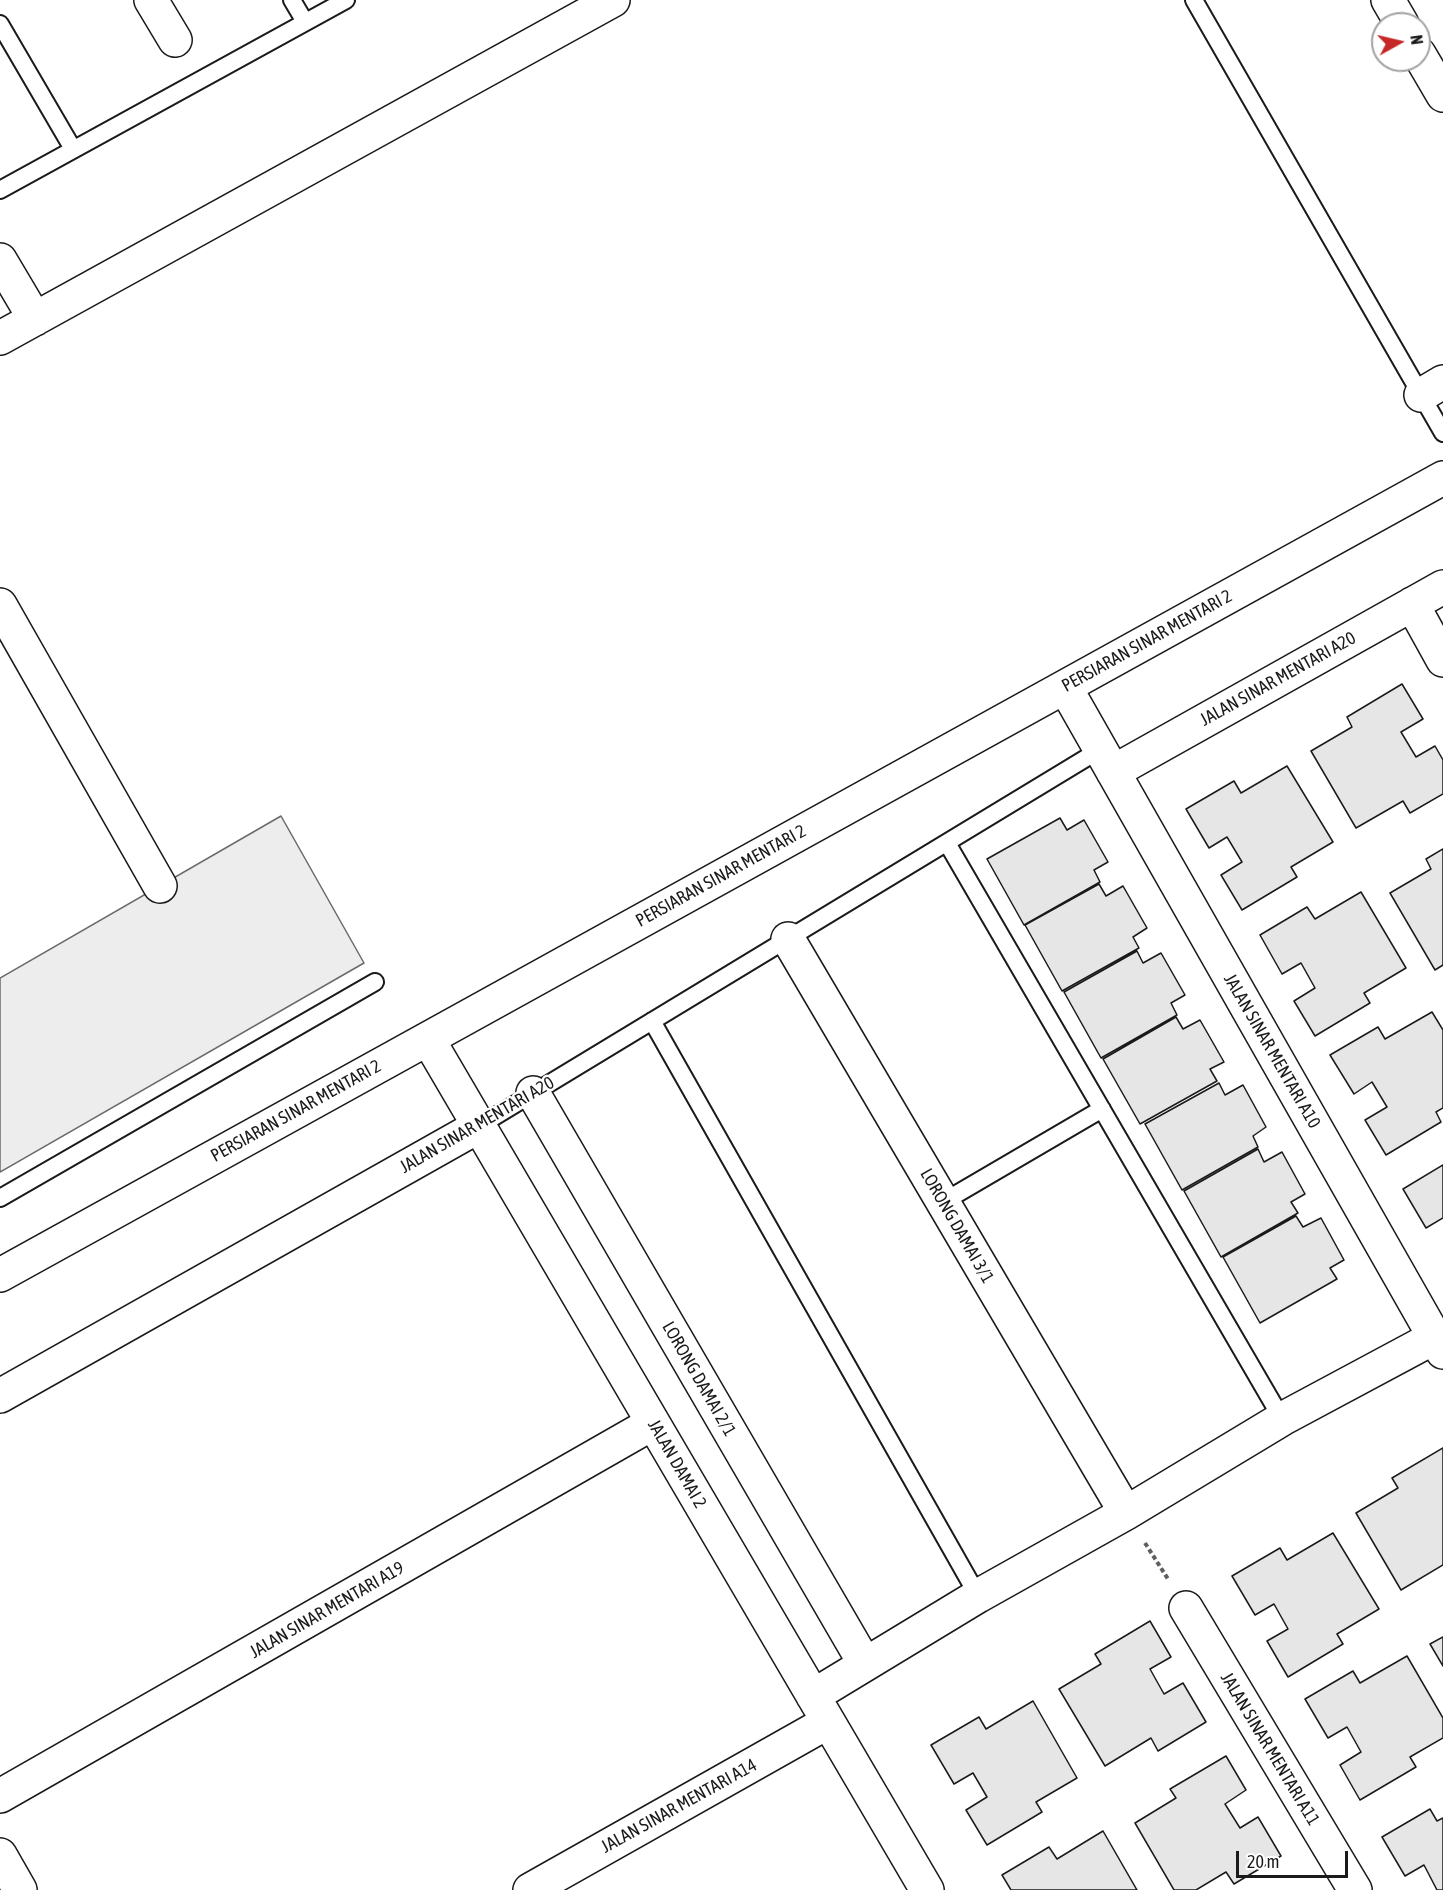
<!DOCTYPE html>
<style>
body{margin:0}
#map{position:relative;width:1443px;height:1890px;overflow:hidden;background:#fff;font-family:"Asap Condensed",sans-serif}
canvas{display:block}
.north{position:absolute;left:1371px;top:12px;width:60px;height:60px;box-sizing:border-box;background:#fff;border:2px solid #a3a3a3;border-radius:50%;rotate:82deg;font-size:16px;font-weight:700;line-height:24px;text-align:center;color:#1a1a1a}
.north::after{content:'';display:block;margin:auto;width:21px;height:27px;background:#c62828;clip-path:polygon(50% 0,100% 100%,50% 72%,0 100%)}
.scale{position:absolute;left:1236px;top:1851px;width:112px;height:27px;box-sizing:border-box;border:3px solid #1a1a1a;border-top:0;padding-left:8px;font-size:18px;line-height:21px;white-space:nowrap;color:#1a1a1a;-webkit-text-stroke:4px #fff;paint-order:stroke}
</style>
<div id="map">
<canvas width="1443" height="1890"></canvas>
<div class="north">N</div>
<div class="scale">20 m</div>
</div>
<script>
const g = document.querySelector('canvas').getContext('2d');
g.lineJoin = 'round';
function fillPath(path, color) { g.fillStyle = color; g.fill(path, 'evenodd'); }
function stroke(path, color, width, dash) { g.strokeStyle = color; g.lineWidth = width; g.lineCap = dash ? 'butt' : 'round'; g.setLineDash(dash || []); g.stroke(path); }
function label(font, color, halo, rows, align = 'center') {
  g.font = font + ' "Asap Condensed",sans-serif'; g.lineWidth = 4.5; g.setLineDash([]); g.textBaseline = 'middle'; g.strokeStyle = halo; g.fillStyle = color; for (const [text, x, y, turn = 0] of rows) {
    g.save(); g.translate(x, y); g.rotate((+turn || 0) * Math.PI / 180); g.textAlign = isNaN(turn) ? turn : align; if (halo) g.strokeText(text, 0, 0); g.fillText(text, 0, 0); g.restore();
  }
}
const built = new Path2D(`
 M 281,816 L 364,963 L 0,1172 L 0,978 Z`);
fillPath(built, '#ededed');
stroke(built, '#6a6a6a', 1.5);
const building = new Path2D(`
 M 1402,684 L 1423,719 L 1401,732 L 1416,757 L 1435,746 L 1443,760 L 1443,794 L 1410,813 L 1403,801 L 1356,828 L 1311,751 L 1352,727 L 1347,717 Z
 M 1287,766 L 1333,842 L 1291,867 L 1297,877 L 1242,910 L 1221,875 L 1242,862 L 1227,837 L 1209,848 L 1186,809 L 1234,781 L 1241,793 Z
 M 1060,818 L 1067,830 L 1084,820 L 1108,862 L 1094,870 L 1100,882 L 1024,925 L 987,859 Z
 M 1443,849 L 1443,965 L 1435,970 L 1390,893 L 1431,869 L 1426,859 Z
 M 1099,884 L 1106,896 L 1123,886 L 1147,928 L 1133,937 L 1139,948 L 1062,991 L 1025,925 Z
 M 1361,892 L 1406,968 L 1364,993 L 1370,1003 L 1315,1036 L 1294,1001 L 1315,988 L 1301,963 L 1282,974 L 1260,935 L 1307,907 L 1315,919 Z
 M 1137,951 L 1143,963 L 1161,953 L 1185,995 L 1171,1003 L 1177,1015 L 1101,1058 L 1064,992 Z
 M 1432,1012 L 1443,1030 L 1443,1108 L 1436,1112 L 1441,1122 L 1386,1155 L 1365,1120 L 1387,1107 L 1372,1082 L 1354,1094 L 1330,1055 L 1378,1027 L 1385,1039 Z
 M 1176,1017 L 1183,1029 L 1200,1020 L 1224,1062 L 1210,1069 L 1217,1081 L 1140,1124 L 1103,1059 Z
 M 1219,1083 L 1225,1095 L 1243,1085 L 1266,1127 L 1253,1136 L 1258,1147 L 1182,1190 L 1145,1124 Z
 M 1258,1149 L 1264,1162 L 1282,1152 L 1305,1194 L 1291,1202 L 1298,1213 L 1221,1257 L 1184,1191 Z
 M 1443,1165 L 1443,1218 L 1426,1228 L 1403,1189 Z
 M 1296,1216 L 1303,1227 L 1321,1218 L 1344,1260 L 1330,1268 L 1337,1279 L 1260,1323 L 1223,1257 Z
 M 1443,1448 L 1443,1565 L 1401,1590 L 1356,1513 L 1398,1488 L 1392,1478 Z
 M 1333,1533 L 1379,1609 L 1337,1634 L 1343,1644 L 1288,1677 L 1267,1641 L 1288,1629 L 1274,1604 L 1255,1615 L 1232,1576 L 1280,1548 L 1287,1560 Z
 M 1150,1621 L 1171,1657 L 1150,1669 L 1164,1694 L 1183,1683 L 1206,1722 L 1158,1751 L 1151,1738 L 1105,1766 L 1059,1689 L 1101,1664 L 1095,1654 Z
 M 1443,1637 L 1443,1666 L 1430,1644 Z
 M 1407,1656 L 1443,1718 L 1443,1738 L 1410,1757 L 1416,1767 L 1360,1800 L 1340,1765 L 1361,1752 L 1347,1727 L 1328,1738 L 1305,1699 L 1353,1671 L 1360,1683 Z
 M 1033,1701 L 1077,1778 L 1036,1802 L 1042,1812 L 987,1845 L 966,1810 L 987,1797 L 973,1773 L 954,1784 L 931,1745 L 979,1717 L 986,1729 Z
 M 1226,1756 L 1246,1790 L 1225,1804 L 1240,1828 L 1258,1817 L 1281,1856 L 1234,1884 L 1226,1872 L 1196,1890 L 1174,1890 L 1135,1823 L 1176,1798 L 1170,1789 Z
 M 1430,1809 L 1437,1821 L 1443,1818 L 1443,1890 L 1437,1890 L 1424,1865 L 1405,1876 L 1382,1837 Z
 M 1103,1831 L 1137,1890 L 1011,1890 L 1002,1875 L 1049,1847 L 1057,1859 Z`);
fillPath(building, '#e6e6e6');
stroke(building, '#1a1a1a', 1.5);
const lane = new Path2D(`
 M 292,0 L 305,22
 M 1194,0 L 1443,433
 M 0,24 L 73,149
 M 0,190 L 346,0
 M 947,843 L 1282,1419
 M 652,1021 L 978,1596
 M 479,1126 L 1101,749
 M 0,1198 L 375,982
 M 943,1202 L 1102,1109`);
const street = new Path2D(`
 M 151,0 L 175,40
 M 1388,0 L 1402,24
 M 1419,54 L 1443,95
 M 0,260 L 35,319
 M 0,338 L 613,0
 M 1421,395 L 1443,382
 M 1412,604 L 1443,660
 M 0,605 L 160,886
 M 1065,687 L 1443,1352
 M 1113,772 L 1443,587
 M 788,939 L 1126,1513
 M 428,1039 L 927,1890
 M 533,1093 L 865,1664
 M 0,1275 L 1443,478
 M 0,1396 L 479,1126
 M 1186,1608 L 1355,1890
 M 813,1696 L 978,1596 L 1126,1513 L 1282,1419 L 1435,1337
 M 0,1796 L 653,1423
 M 0,1855 L 20,1890
 M 530,1890 L 828,1722`);
stroke(lane, '#1a1a1a', 20);
stroke(street, '#1a1a1a', 36);
stroke(new Path2D(`
 M 1145,1543 L 1168,1579`), '#5f5f5f', 4, [4.5, 3]);
stroke(lane, '#fff', 16);
stroke(street, '#fff', 33);
label('18px', '#1a1a1a', '#fff', [
 ["PERSIARAN SINAR MENTARI 2",1147,641,-29],
 ["JALAN SINAR MENTARI A20",1278,679,-29],
 ["PERSIARAN SINAR MENTARI 2",721,876,-29],
 ["JALAN SINAR MENTARI A10",1272,1051,60],
 ["PERSIARAN SINAR MENTARI 2",296,1111,-29],
 ["JALAN SINAR MENTARI A20",477,1125,-30],
 ["LORONG DAMAI 3/1",957,1226,60],
 ["LORONG DAMAI 2/1",699,1379,60],
 ["JALAN DAMAI 2",677,1464,60],
 ["JALAN SINAR MENTARI A19",327,1610,-30],
 ["JALAN SINAR MENTARI A11",1270,1749,59],
 ["JALAN SINAR MENTARI A14",679,1806,-29]
]);
</script>
